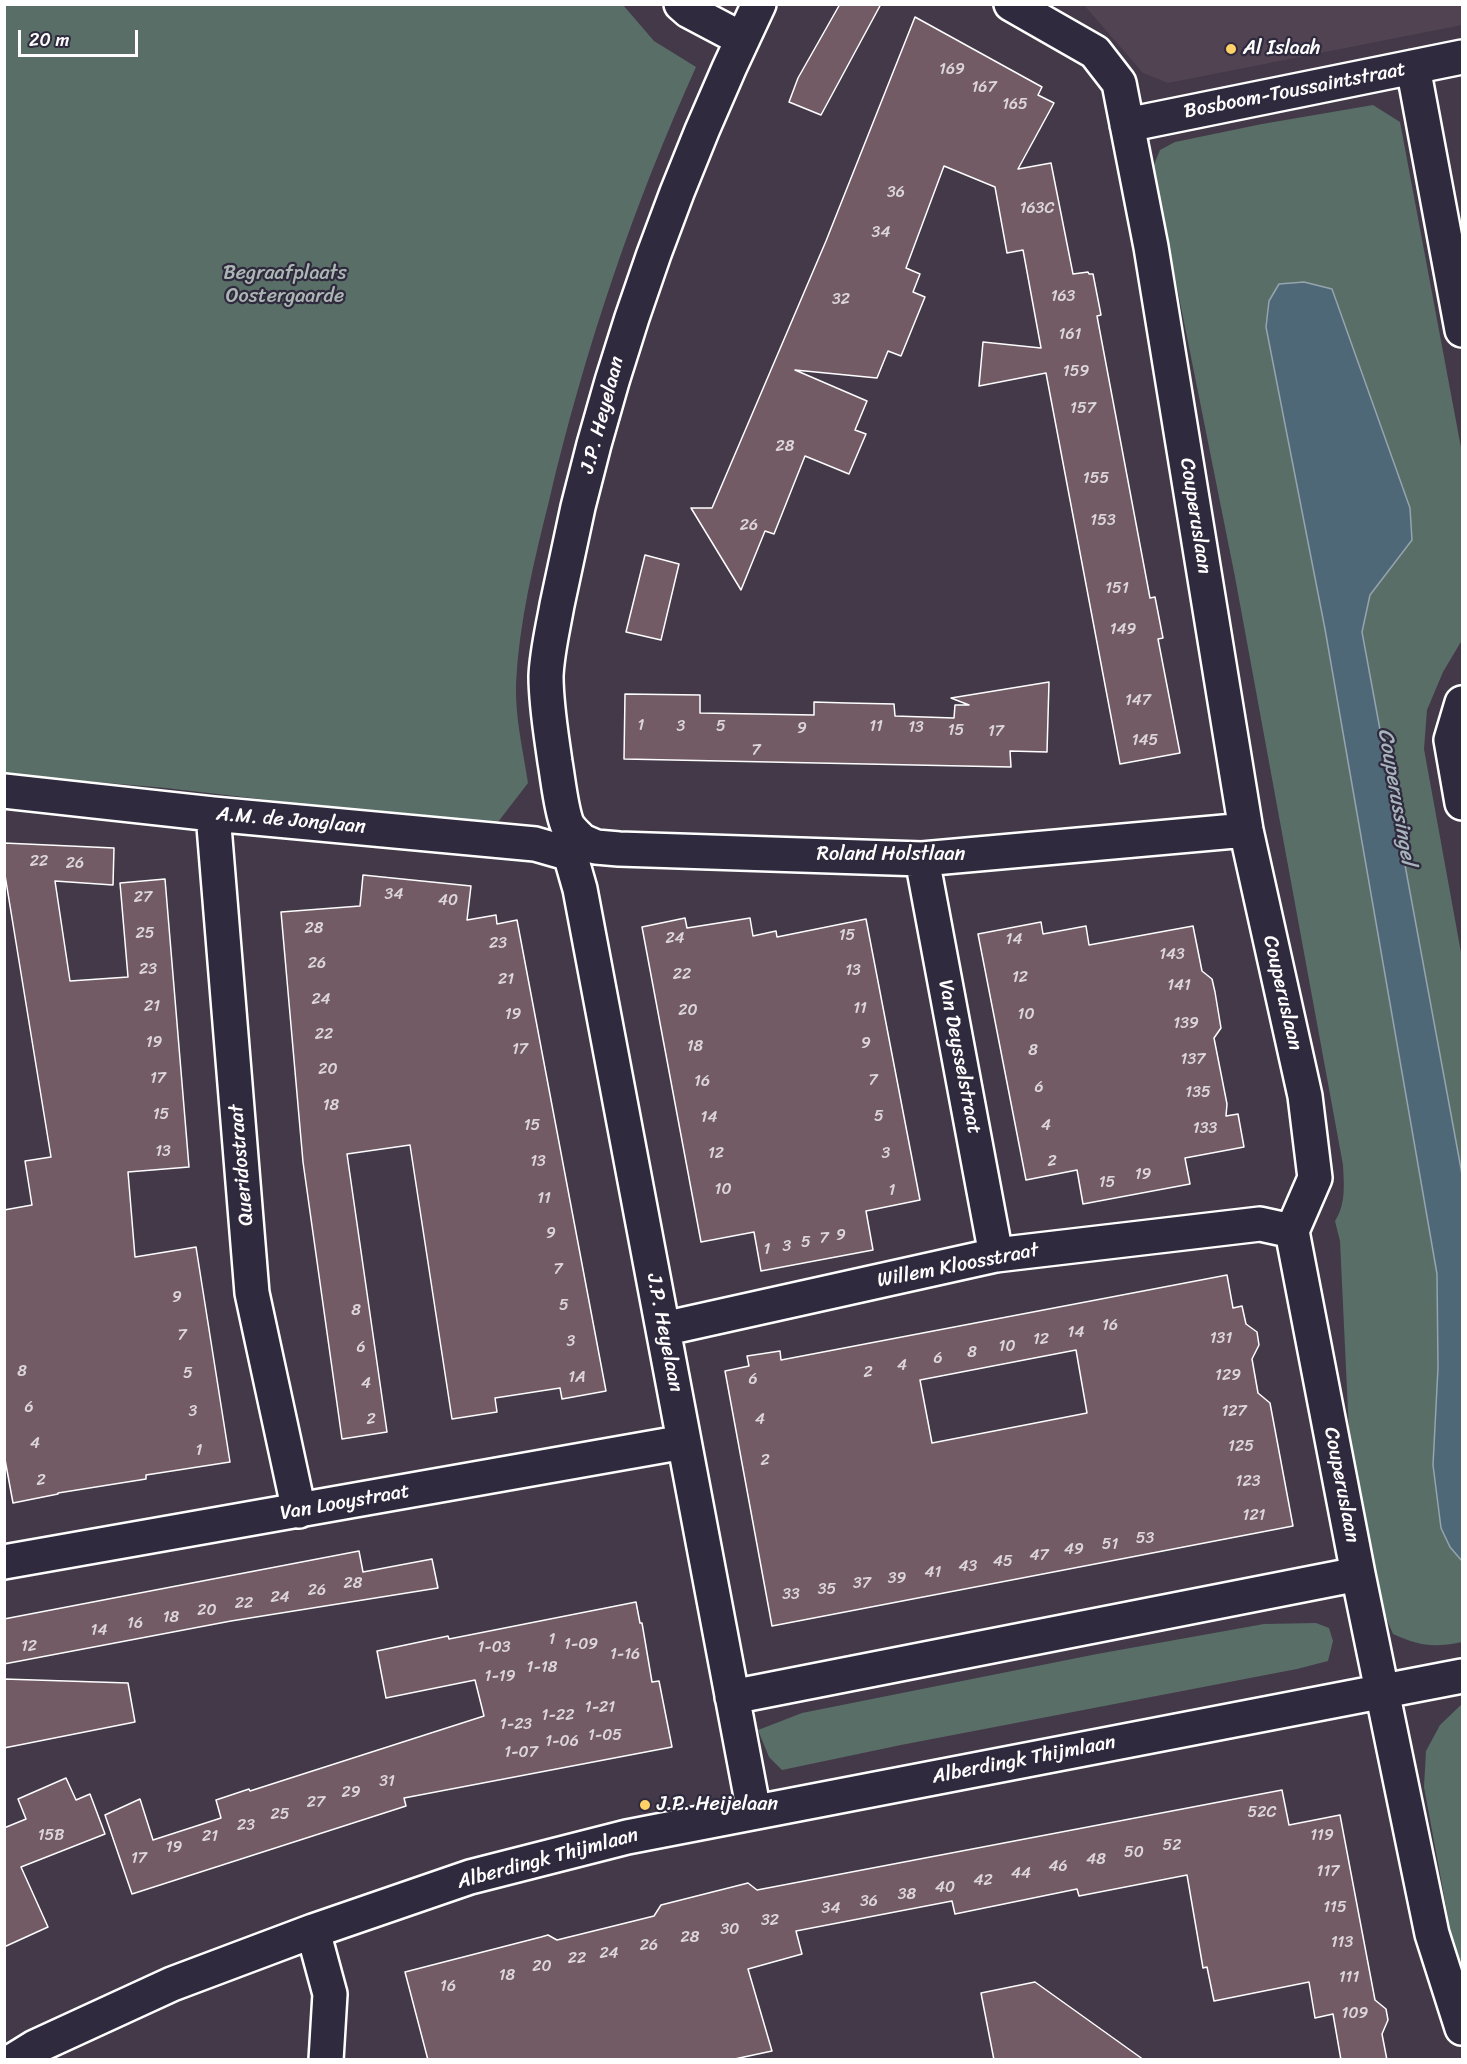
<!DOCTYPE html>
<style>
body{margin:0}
#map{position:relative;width:1467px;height:2064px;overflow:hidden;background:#433949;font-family:Sriracha,sans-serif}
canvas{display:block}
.frame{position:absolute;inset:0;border:6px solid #fff;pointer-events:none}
.scale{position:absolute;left:18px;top:30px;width:120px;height:27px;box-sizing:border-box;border:3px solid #fff;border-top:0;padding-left:8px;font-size:18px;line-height:21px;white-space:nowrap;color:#fff;-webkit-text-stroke:4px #2f2a3d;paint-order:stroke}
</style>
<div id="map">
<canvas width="1467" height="2064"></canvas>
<div class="frame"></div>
<div class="scale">20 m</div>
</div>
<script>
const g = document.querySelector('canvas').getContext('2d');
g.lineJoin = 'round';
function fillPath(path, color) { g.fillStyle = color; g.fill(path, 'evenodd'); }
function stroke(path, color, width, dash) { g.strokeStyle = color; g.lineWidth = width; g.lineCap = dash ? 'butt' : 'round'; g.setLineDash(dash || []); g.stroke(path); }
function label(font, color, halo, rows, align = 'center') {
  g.font = font + ' Sriracha,sans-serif'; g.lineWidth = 4.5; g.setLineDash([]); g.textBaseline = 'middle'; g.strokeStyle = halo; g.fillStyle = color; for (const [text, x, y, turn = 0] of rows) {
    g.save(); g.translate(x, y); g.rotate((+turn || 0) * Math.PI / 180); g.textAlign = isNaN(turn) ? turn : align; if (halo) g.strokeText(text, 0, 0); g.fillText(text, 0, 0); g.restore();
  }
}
fillPath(new Path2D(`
 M 1084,5 L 1461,5 L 1462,25 L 1168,83 L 1143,73 Z`), '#514352');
fillPath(new Path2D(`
 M 4,5 L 623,5 L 654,41 L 696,67 C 633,206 584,352 549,501 C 534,561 519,622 516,684 C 515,717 523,750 528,783 L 498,822 L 430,819 L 166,788 L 26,776 L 5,777 Z
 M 1373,105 L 1400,122 L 1462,453 L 1462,640 L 1443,672 L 1427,710 L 1424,749 L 1462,958 L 1462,1174 L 1362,632 L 1370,595 L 1412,540 L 1410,508 L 1332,289 L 1266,327 L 1325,629 L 1437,1274 L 1438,1368 L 1450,1547 L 1462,1561 L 1462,1642 C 1433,1648 1420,1646 1393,1634 L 1379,1602 L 1350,1454 L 1340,1241 L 1335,1221 C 1346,1204 1344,1185 1343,1165 L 1235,577 L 1153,167 L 1160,150 L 1175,142 L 1262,124 Z
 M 1316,1623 L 1329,1628 L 1333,1641 L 1328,1661 L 1297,1669 L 901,1745 L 782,1770 L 769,1757 L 758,1730 L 802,1713 L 1097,1654 L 1264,1624 Z
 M 1462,1704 L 1462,1985 L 1452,1939 L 1424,1787 L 1426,1751 L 1440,1725 Z`), '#596e67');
const water = new Path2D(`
 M 1304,282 L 1332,289 L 1410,508 L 1412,540 L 1370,595 L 1362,632 L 1462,1174 L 1462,1561 L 1450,1547 L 1441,1528 L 1433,1465 L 1438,1368 L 1437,1274 L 1325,629 L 1266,327 L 1269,301 L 1279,284 Z`);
fillPath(water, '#4f6878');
stroke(water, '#95a4ae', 1.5);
const building = new Path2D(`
 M 840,4 L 881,4 L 821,115 L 789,102 L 798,78 Z
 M 915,17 L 1042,87 L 1038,95 L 1054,103 L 1018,169 L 1051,163 L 1073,274 L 1088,272 L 1089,274 L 1093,274 L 1101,315 L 1097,316 L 1150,598 L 1155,597 L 1163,638 L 1158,639 L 1180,753 L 1120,764 L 1046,373 L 979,386 L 983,342 L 1041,348 L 1023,250 L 1007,253 L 995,187 L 944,166 L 906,268 L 920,274 L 913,292 L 925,297 L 901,356 L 888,351 L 877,378 L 795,370 L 867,401 L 855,430 L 866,434 L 849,474 L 805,456 L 774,534 L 765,531 L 741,590 L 691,508 L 712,508 L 826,241 Z
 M 645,555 L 679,564 L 661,640 L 626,632 Z
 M 1049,682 L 1047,752 L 1010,751 L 1011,767 L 624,759 L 625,694 L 700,695 L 700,713 L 814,715 L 814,702 L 847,703 L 894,704 L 895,716 L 954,718 L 955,705 L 969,705 L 951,698 Z
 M 4,843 L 114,848 L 113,885 L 55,881 L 70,981 L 128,977 L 120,883 L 165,879 L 189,1167 L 128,1172 L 135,1257 L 196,1247 L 230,1462 L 146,1475 L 146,1479 L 58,1493 L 58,1494 L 13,1503 L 4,1454 L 4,1210 L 32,1205 L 25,1161 L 51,1157 L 4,869 Z
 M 363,875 L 471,886 L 467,920 L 496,915 L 497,924 L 517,920 L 606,1391 L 562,1399 L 560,1388 L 495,1398 L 497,1412 L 452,1419 L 410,1145 L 347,1154 L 387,1432 L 342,1439 L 303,1162 L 281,912 L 360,906 Z
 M 685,918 L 687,928 L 750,918 L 753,936 L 776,931 L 777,937 L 866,919 L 920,1200 L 866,1211 L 873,1250 L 761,1271 L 754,1232 L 701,1242 L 642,927 Z
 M 1041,922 L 1043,934 L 1086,926 L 1089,945 L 1193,926 L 1202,971 L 1212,979 L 1215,992 L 1221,1028 L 1214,1038 L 1227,1104 L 1226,1116 L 1238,1114 L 1244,1147 L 1185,1158 L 1190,1184 L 1083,1204 L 1077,1170 L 1026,1180 L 978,934 Z
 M 1227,1275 L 1233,1308 L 1242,1306 L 1246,1324 L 1257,1332 L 1259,1345 L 1252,1359 L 1258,1393 L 1270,1403 L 1293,1526 L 772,1626 L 725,1371 L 749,1366 L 747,1356 L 780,1351 L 781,1360 ZM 1076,1350 L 1087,1413 L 932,1443 L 920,1380 Z
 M 359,1551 L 363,1572 L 432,1559 L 438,1588 L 231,1621 L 4,1664 L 4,1619 Z
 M 636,1602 L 640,1623 L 642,1623 L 652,1682 L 659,1681 L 672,1747 L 404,1798 L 406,1806 L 132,1894 L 105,1815 L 140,1799 L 153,1840 L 221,1818 L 216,1800 L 249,1789 L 250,1791 L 484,1716 L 475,1680 L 386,1698 L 377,1651 L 448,1636 L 449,1639 Z
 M 4,1679 L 128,1683 L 135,1722 L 4,1748 Z
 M 66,1778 L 76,1800 L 90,1794 L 105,1834 L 21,1867 L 48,1927 L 4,1947 L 4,1828 L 26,1819 L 18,1799 Z
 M 1282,1790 L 1289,1825 L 1340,1815 L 1375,2000 L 1386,2009 L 1388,2020 L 1382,2034 L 1387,2060 L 1341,2060 L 1333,2014 L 1315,2018 L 1309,1982 L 1214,2001 L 1207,1967 L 1203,1968 L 1187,1875 L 1079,1896 L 1077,1889 L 955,1914 L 952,1901 L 796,1931 L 802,1954 L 748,1969 L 772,2051 L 730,2060 L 428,2060 L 405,1972 L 541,1937 L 548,1935 L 557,1940 L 654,1916 L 661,1905 L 748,1883 L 757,1890 Z
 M 1035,1982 L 1144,2060 L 994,2060 L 981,1993 Z`);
fillPath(building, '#735b66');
stroke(building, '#fff', 1.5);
const minor = new Path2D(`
 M 681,4 L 689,11 L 742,39
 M 1011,4 L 1095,52 L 1119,83 L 1151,247 L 1246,830 L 1305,1096 L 1315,1178 L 1292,1231 L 1358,1574 L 1432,1934 L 1462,2028
 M 1413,67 L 1462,330
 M 1127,125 L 1462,57
 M 1462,703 L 1451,740 L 1462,803
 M 4,791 L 213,814 L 535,844 L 570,854 L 582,841 L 596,847 L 619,849 L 922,859 L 1246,830
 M 213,814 L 252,1293 L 299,1511
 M 582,841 C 577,836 570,830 567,824 C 561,809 558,779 555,762 C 551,733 546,705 546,676 C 547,652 553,628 557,605 C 564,572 571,539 578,507 C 620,333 681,166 759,4
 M 570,854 L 580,889 L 754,1812
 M 922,859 L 996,1255
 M 663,1329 L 996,1255 L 1260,1224 L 1292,1231
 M 4,1562 L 684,1442
 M 732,1697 L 1358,1574
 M 313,1931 L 330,1994 L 326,2060
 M 14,2060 L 35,2047 L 172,1984 L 313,1931 L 470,1877 L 627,1837 L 1462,1676`);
stroke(minor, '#fff', 38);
stroke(minor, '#2f2a3d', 33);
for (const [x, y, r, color] of [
 [1231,49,6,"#ffd166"],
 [645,1805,6,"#ffd166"]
]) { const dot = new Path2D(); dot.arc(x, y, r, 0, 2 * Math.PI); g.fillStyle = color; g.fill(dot); stroke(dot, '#2f2a3d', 2); }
label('16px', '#dcd6d9', null, [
 ["169",952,70],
 ["167",984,88],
 ["165",1015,105],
 ["36",896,193],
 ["163C",1037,209],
 ["34",881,233],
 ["163",1063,297],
 ["32",841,300],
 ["161",1070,335],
 ["159",1076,372],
 ["157",1083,409],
 ["28",785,447],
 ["155",1096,479],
 ["153",1103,521],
 ["26",749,526],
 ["151",1117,589],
 ["149",1123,630],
 ["147",1138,701],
 ["1",641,726],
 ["3",681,727],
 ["5",721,727],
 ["11",876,727],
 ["13",916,728],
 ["9",802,729],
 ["15",956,731],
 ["17",996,732],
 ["145",1145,741],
 ["7",756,751],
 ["22",39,862],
 ["26",75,864],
 ["34",394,895],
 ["27",143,898],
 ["40",448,901],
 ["28",314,929],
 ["25",145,934],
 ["15",847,936],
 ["24",675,939],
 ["14",1014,940],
 ["23",498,944],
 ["143",1172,955],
 ["26",317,964],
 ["23",148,970],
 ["13",853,971],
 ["22",682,975],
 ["12",1020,978],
 ["21",506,980],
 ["141",1179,986],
 ["24",321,1000],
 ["21",152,1007],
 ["11",860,1009],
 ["20",688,1011],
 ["19",513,1015],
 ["10",1026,1015],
 ["139",1186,1024],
 ["22",324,1035],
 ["19",154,1043],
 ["9",866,1044],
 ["18",695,1047],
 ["17",520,1050],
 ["8",1033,1051],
 ["137",1193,1060],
 ["20",328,1070],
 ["17",158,1079],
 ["7",873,1081],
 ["16",702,1082],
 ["6",1039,1088],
 ["135",1198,1093],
 ["18",331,1106],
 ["15",161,1115],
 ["5",879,1117],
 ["14",709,1118],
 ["15",532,1126],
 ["4",1046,1126],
 ["133",1205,1129],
 ["13",163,1152],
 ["12",716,1154],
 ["3",886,1154],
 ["13",538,1162],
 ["2",1052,1162],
 ["19",1143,1175],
 ["15",1107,1183],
 ["10",723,1190],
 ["1",892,1191],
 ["11",544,1199],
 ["9",551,1234],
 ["9",841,1236],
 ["7",824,1239],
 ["5",806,1243],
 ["3",787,1247],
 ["1",767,1250],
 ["7",558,1270],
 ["9",177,1298],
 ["5",564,1306],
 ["8",356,1311],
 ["16",1110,1326],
 ["14",1076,1333],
 ["7",182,1336],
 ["131",1221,1339],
 ["12",1041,1340],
 ["3",571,1342],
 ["10",1007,1347],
 ["6",361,1348],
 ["8",972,1353],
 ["6",938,1359],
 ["4",902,1366],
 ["8",22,1372],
 ["2",868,1373],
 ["5",188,1374],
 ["129",1228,1376],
 ["1A",577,1378],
 ["6",753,1380],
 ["4",366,1384],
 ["6",29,1408],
 ["3",193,1412],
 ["127",1234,1412],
 ["2",371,1420],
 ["4",760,1420],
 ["4",35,1444],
 ["125",1241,1447],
 ["1",199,1451],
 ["2",765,1461],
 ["2",41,1481],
 ["123",1248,1482],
 ["121",1254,1516],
 ["53",1145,1539],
 ["51",1110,1545],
 ["49",1074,1550],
 ["47",1039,1556],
 ["45",1003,1562],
 ["43",968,1567],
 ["41",933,1573],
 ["39",897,1579],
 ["28",353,1584],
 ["37",862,1584],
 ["35",827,1590],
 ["26",317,1591],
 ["33",791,1595],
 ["24",280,1598],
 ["22",244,1604],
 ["20",207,1611],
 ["18",171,1618],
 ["16",135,1624],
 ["14",99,1631],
 ["1",552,1640],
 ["1-09",581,1645],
 ["12",29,1647],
 ["1-03",494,1648],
 ["1-16",625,1655],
 ["1-18",542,1668],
 ["1-19",500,1677],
 ["1-21",600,1708],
 ["1-22",558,1716],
 ["1-23",516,1725],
 ["1-05",605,1736],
 ["1-06",562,1742],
 ["1-07",521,1753],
 ["31",387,1782],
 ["29",351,1793],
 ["27",316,1803],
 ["52C",1262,1813],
 ["25",280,1815],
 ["23",246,1826],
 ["15B",51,1836],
 ["119",1322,1836],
 ["21",210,1837],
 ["52",1172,1846],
 ["19",174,1848],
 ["50",1134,1853],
 ["17",139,1859],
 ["48",1096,1860],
 ["46",1058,1867],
 ["117",1328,1872],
 ["44",1021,1874],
 ["42",983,1881],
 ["40",945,1888],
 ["38",907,1895],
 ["36",869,1902],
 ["115",1335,1908],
 ["34",831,1909],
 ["32",770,1921],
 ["30",730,1930],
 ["28",690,1938],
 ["113",1342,1943],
 ["26",649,1946],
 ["24",609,1954],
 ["22",577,1959],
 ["20",542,1967],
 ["18",507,1976],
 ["111",1349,1978],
 ["16",448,1987],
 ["109",1355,2014]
]);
label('20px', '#fff', '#2f2a3d', [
 ["Al Islaah",1243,49],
 ["J.P. Heijelaan",657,1805]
], 'left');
label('20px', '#fff', '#2f2a3d', [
 ["Bosboom-Toussaintstraat",1295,91,-11],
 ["J.P. Heyelaan",603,415,-75],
 ["Couperuslaan",1195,516,81],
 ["A.M. de Jonglaan",291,821,5],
 ["Roland Holstlaan",891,855],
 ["Couperuslaan",1282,993,77],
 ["Van Deysselstraat",959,1057,79],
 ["Queridostraat",242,1165,-95],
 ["Willem Kloosstraat",958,1266,-11],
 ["J.P. Heyelaan",664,1333,79],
 ["Couperuslaan",1341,1485,79],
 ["Van Looystraat",345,1503,-10],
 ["Alberdingk Thijmlaan",1024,1760,-11],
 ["Alberdingk Thijmlaan",548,1859,-15]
]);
label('20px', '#acb6b3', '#2f2a3d', [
 ["Begraafplaats",285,274],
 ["Oostergaarde",285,297]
]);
label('italic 21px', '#a7b4bc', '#2f2a3d', [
 ["Couperussingel",1396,797,80]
]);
</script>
